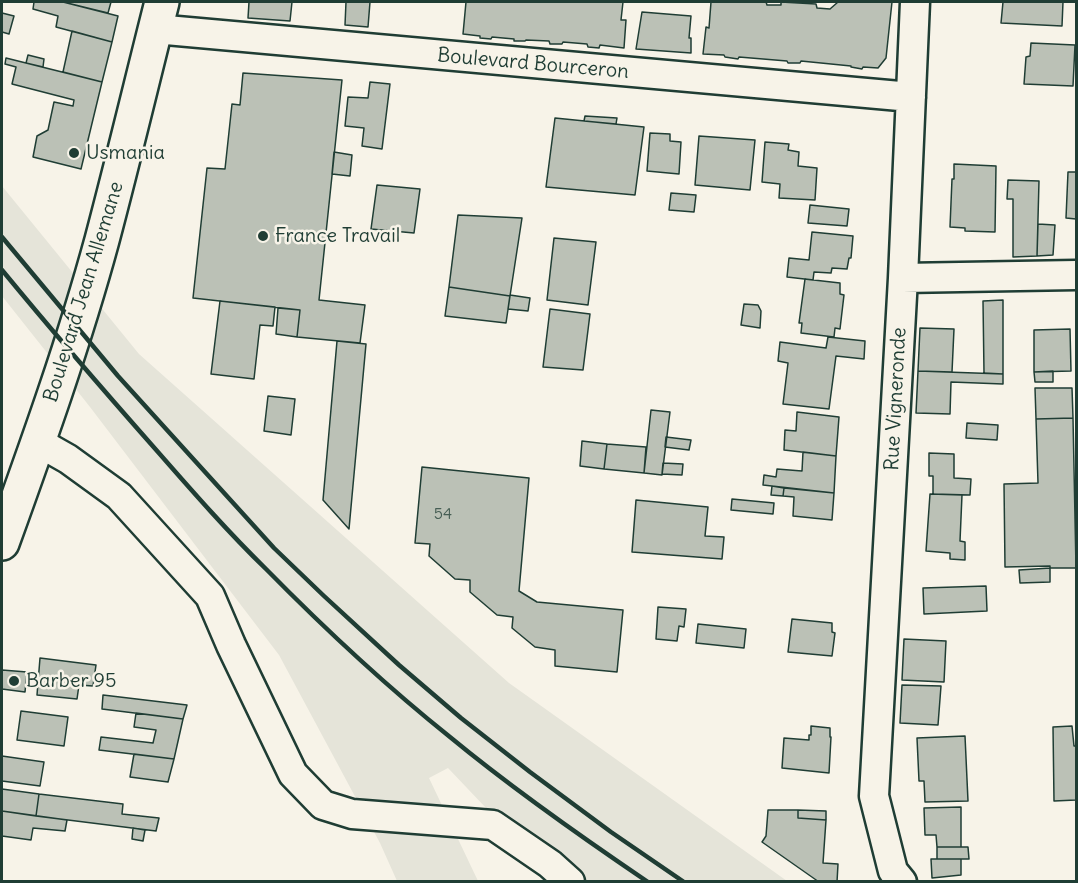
<!DOCTYPE html>
<style>
body{margin:0}
#map{position:relative;width:1078px;height:883px;overflow:hidden;background:#f7f3e8;font-family:Delius,sans-serif}
canvas{display:block}
.frame{position:absolute;inset:0;border:3px solid #1f3d34;pointer-events:none}
</style>
<div id="map">
<canvas width="1078" height="883"></canvas>
<div class="frame"></div>
</div>
<script>
const g = document.querySelector('canvas').getContext('2d');
g.lineJoin = 'round';
function fillPath(path, color) { g.fillStyle = color; g.fill(path, 'evenodd'); }
function stroke(path, color, width, dash) { g.strokeStyle = color; g.lineWidth = width; g.lineCap = dash ? 'butt' : 'round'; g.setLineDash(dash || []); g.stroke(path); }
function label(font, color, halo, rows, align = 'center') {
  g.font = font + ' Delius,sans-serif'; g.lineWidth = 5; g.setLineDash([]); g.textBaseline = 'middle'; g.strokeStyle = halo; g.fillStyle = color; for (const [text, x, y, turn = 0] of rows) {
    g.save(); g.translate(x, y); g.rotate((+turn || 0) * Math.PI / 180); g.textAlign = isNaN(turn) ? turn : align; if (halo) g.strokeText(text, 0, 0); g.fillText(text, 0, 0); g.restore();
  }
}
fillPath(new Path2D(`
 M 2,186 L 139,354 L 509,683 L 787,881 L 582,881 L 486,808 L 448,768 L 429,778 L 478,881 L 397,881 L 380,843 L 279,655 L 90,407 L 2,296 Z`), '#e5e4d9');
const building = new Path2D(`
 M 34,2 L 63,2 L 118,16 L 112,42 L 56,27 L 58,16 L 33,9 Z
 M 63,2 L 111,2 L 108,13 Z
 M 249,2 L 292,2 L 290,21 L 248,18 Z
 M 346,2 L 370,2 L 368,27 L 345,25 Z
 M 466,2 L 623,2 L 621,20 L 626,20 L 624,48 L 600,45 L 599,48 L 588,47 L 587,44 L 563,42 L 562,44 L 550,44 L 549,41 L 526,40 L 525,41 L 514,41 L 514,39 L 492,37 L 491,39 L 480,38 L 480,36 L 463,34 Z
 M 711,2 L 766,2 L 767,5 L 781,5 L 781,2 L 816,4 L 817,8 L 830,9 L 838,2 L 892,2 L 886,58 L 878,68 L 863,67 L 862,69 L 851,67 L 851,66 L 801,61 L 800,63 L 788,63 L 787,61 L 739,57 L 738,59 L 725,57 L 724,55 L 703,54 L 706,27 L 709,28 Z
 M 1003,2 L 1063,2 L 1062,26 L 1001,23 Z
 M 642,12 L 691,16 L 689,38 L 691,38 L 691,53 L 636,49 Z
 M 2,13 L 14,16 L 9,34 L 2,32 Z
 M 72,31 L 112,42 L 102,82 L 63,72 Z
 M 1031,43 L 1075,45 L 1073,86 L 1024,84 L 1026,57 L 1030,56 Z
 M 28,55 L 44,59 L 43,67 L 26,63 Z
 M 6,58 L 102,82 L 81,169 L 33,157 L 37,136 L 48,130 L 54,102 L 73,106 L 74,100 L 12,84 L 16,67 L 5,64 Z
 M 243,73 L 342,80 L 319,300 L 365,305 L 360,343 L 297,337 L 300,310 L 193,298 L 207,168 L 225,169 L 232,104 L 240,105 Z
 M 370,82 L 390,84 L 382,149 L 362,146 L 364,128 L 345,126 L 348,97 L 368,98 Z
 M 585,116 L 617,118 L 616,124 L 584,121 Z
 M 555,118 L 644,127 L 635,195 L 546,187 Z
 M 650,133 L 670,134 L 670,141 L 681,142 L 679,174 L 647,171 Z
 M 699,136 L 755,140 L 750,190 L 695,185 Z
 M 765,142 L 789,144 L 788,150 L 799,152 L 798,166 L 817,168 L 815,200 L 779,198 L 780,184 L 762,182 Z
 M 334,152 L 352,155 L 350,176 L 332,174 Z
 M 954,164 L 996,166 L 995,232 L 965,231 L 965,228 L 950,227 L 952,179 L 954,179 Z
 M 1068,172 L 1076,172 L 1076,219 L 1066,218 Z
 M 1008,180 L 1039,181 L 1037,256 L 1013,257 L 1013,199 L 1007,199 Z
 M 377,185 L 420,189 L 414,233 L 371,229 Z
 M 671,193 L 696,195 L 694,212 L 669,210 Z
 M 810,205 L 849,209 L 847,226 L 808,223 Z
 M 458,215 L 522,218 L 510,296 L 449,287 Z
 M 1038,224 L 1055,225 L 1053,255 L 1037,256 Z
 M 812,232 L 853,236 L 851,258 L 849,258 L 847,269 L 832,268 L 831,273 L 814,272 L 813,280 L 787,277 L 789,258 L 809,260 Z
 M 554,238 L 596,242 L 588,305 L 547,300 Z
 M 805,279 L 840,283 L 840,294 L 844,295 L 840,329 L 835,328 L 834,337 L 801,333 L 802,323 L 799,323 Z
 M 449,287 L 510,296 L 506,323 L 445,316 Z
 M 510,295 L 530,298 L 528,311 L 508,309 Z
 M 1003,300 L 1003,374 L 984,373 L 983,301 Z
 M 220,301 L 275,307 L 273,326 L 260,325 L 254,379 L 211,374 Z
 M 744,304 L 758,305 L 761,311 L 760,328 L 741,325 Z
 M 278,308 L 300,310 L 297,337 L 276,334 Z
 M 550,309 L 590,314 L 583,370 L 543,367 Z
 M 920,328 L 954,329 L 952,372 L 918,371 Z
 M 1070,329 L 1071,371 L 1034,372 L 1034,330 Z
 M 828,337 L 865,341 L 864,359 L 836,356 L 829,409 L 783,404 L 788,363 L 778,361 L 780,342 L 826,348 Z
 M 337,341 L 366,344 L 349,529 L 323,500 Z
 M 918,371 L 1003,374 L 1003,384 L 951,382 L 950,414 L 916,413 Z
 M 1053,371 L 1053,382 L 1035,382 L 1034,372 Z
 M 1035,388 L 1072,388 L 1073,418 L 1036,419 Z
 M 268,396 L 295,399 L 291,435 L 264,431 Z
 M 651,410 L 670,412 L 662,475 L 644,473 Z
 M 797,412 L 839,417 L 836,456 L 784,450 L 785,430 L 796,431 Z
 M 1073,418 L 1076,568 L 1050,568 L 1050,566 L 1005,567 L 1004,484 L 1038,483 L 1036,419 Z
 M 967,423 L 998,425 L 997,440 L 966,438 Z
 M 666,437 L 691,440 L 689,450 L 665,447 Z
 M 582,441 L 607,444 L 604,469 L 580,466 Z
 M 607,444 L 646,447 L 644,473 L 604,469 Z
 M 803,452 L 836,456 L 834,493 L 763,485 L 764,475 L 776,477 L 777,469 L 802,471 Z
 M 929,453 L 954,454 L 954,478 L 971,479 L 970,495 L 933,494 L 933,476 L 929,476 Z
 M 663,463 L 683,464 L 682,475 L 662,474 Z
 M 422,467 L 529,478 L 519,591 L 537,602 L 623,610 L 617,672 L 555,666 L 555,650 L 535,647 L 512,628 L 513,617 L 497,615 L 470,592 L 470,580 L 455,579 L 429,556 L 430,544 L 415,543 Z
 M 772,486 L 784,488 L 783,496 L 771,495 Z
 M 784,488 L 834,493 L 832,520 L 793,516 L 794,497 L 783,496 Z
 M 930,494 L 962,495 L 960,541 L 965,542 L 965,560 L 950,559 L 950,553 L 926,551 Z
 M 732,499 L 774,503 L 773,514 L 731,510 Z
 M 636,500 L 708,507 L 705,536 L 724,537 L 722,559 L 632,552 Z
 M 1050,568 L 1050,582 L 1020,583 L 1019,570 Z
 M 986,586 L 987,611 L 924,614 L 923,588 Z
 M 658,607 L 686,609 L 684,627 L 679,626 L 677,641 L 656,639 Z
 M 792,619 L 832,623 L 832,632 L 835,633 L 832,656 L 788,652 Z
 M 698,624 L 746,629 L 744,648 L 696,643 Z
 M 904,639 L 946,641 L 944,682 L 902,680 Z
 M 40,658 L 96,665 L 93,686 L 79,685 L 77,699 L 37,695 Z
 M 2,670 L 27,672 L 25,692 L 2,689 Z
 M 902,685 L 941,686 L 938,725 L 900,723 Z
 M 103,695 L 187,705 L 183,719 L 102,709 Z
 M 21,711 L 68,717 L 64,746 L 17,740 Z
 M 136,713 L 183,719 L 174,759 L 99,750 L 101,737 L 153,743 L 156,730 L 134,727 Z
 M 811,726 L 830,728 L 830,737 L 831,737 L 829,773 L 782,768 L 784,738 L 809,740 L 809,735 L 811,735 Z
 M 1072,726 L 1074,746 L 1076,746 L 1076,800 L 1054,801 L 1053,727 Z
 M 965,736 L 968,801 L 925,802 L 924,781 L 919,781 L 917,738 Z
 M 134,754 L 174,759 L 168,782 L 130,777 Z
 M 2,756 L 44,762 L 40,786 L 2,781 Z
 M 2,789 L 39,794 L 36,816 L 2,811 Z
 M 39,794 L 123,804 L 122,814 L 159,818 L 156,831 L 36,816 Z
 M 961,807 L 961,847 L 937,847 L 936,835 L 925,835 L 924,808 Z
 M 768,810 L 798,810 L 798,818 L 826,820 L 823,863 L 838,864 L 837,882 L 819,882 L 762,842 L 766,836 Z
 M 798,810 L 826,811 L 826,820 L 798,818 Z
 M 2,811 L 67,820 L 65,831 L 33,828 L 31,840 L 2,836 Z
 M 133,828 L 145,830 L 143,841 L 132,839 Z
 M 937,847 L 968,847 L 969,859 L 937,859 Z
 M 931,859 L 961,859 L 961,875 L 932,878 Z`);
fillPath(building, '#bbc1b6');
stroke(building, '#1f3d34', 1.5);
const street = new Path2D(`
 M 155,29 L 911,97
 M 903,278 L 1076,275
 M 38,442 L 68,459 L 119,496 L 210,596 L 231,645 L 293,774 L 323,805 L 352,814 L 493,825 L 550,864 L 570,882
 M 902,882 L 893,871 L 874,796 L 903,278 L 915,2`);
const secondary = new Path2D(`
 M 2,543 C 38,443 74,343 102,240 C 123,161 142,81 162,2`);
stroke(street, '#1f3d34', 33);
stroke(secondary, '#1f3d34', 38);
stroke(street, '#f7f3e8', 28);
stroke(secondary, '#f7f3e8', 33);
stroke(new Path2D(`
 M 2,237 L 118,376 L 274,548 L 324,596 L 399,665 L 461,718 L 530,772 L 611,832 L 684,882
 M 2,270 C 53,332 105,392 158,452 C 193,492 228,532 266,569 C 324,628 385,685 450,737 C 513,789 580,836 648,882`), '#1f3d34', 4.5);
for (const [x, y, r, color] of [
 [74,153,6,"#1f3d34"],
 [263,236,6,"#1f3d34"],
 [14,681,6,"#1f3d34"]
]) { const dot = new Path2D(); dot.arc(x, y, r, 0, 2 * Math.PI); g.fillStyle = color; g.fill(dot); stroke(dot, '#f7f3e8', 2); }
label('16px', '#465e54', null, [
 ["54",443,514]
]);
label('20px', '#1f3d34', '#f7f3e8', [
 ["Boulevard Bourceron",533,64,5],
 ["Boulevard Jean Allemane",84,292,-73],
 ["Rue Vigneronde",896,399,-87]
]);
label('20px', '#1f3d34', '#f7f3e8', [
 ["Usmania",86,153],
 ["France Travail",275,236],
 ["Barber 95",26,681]
], 'left');
</script>
